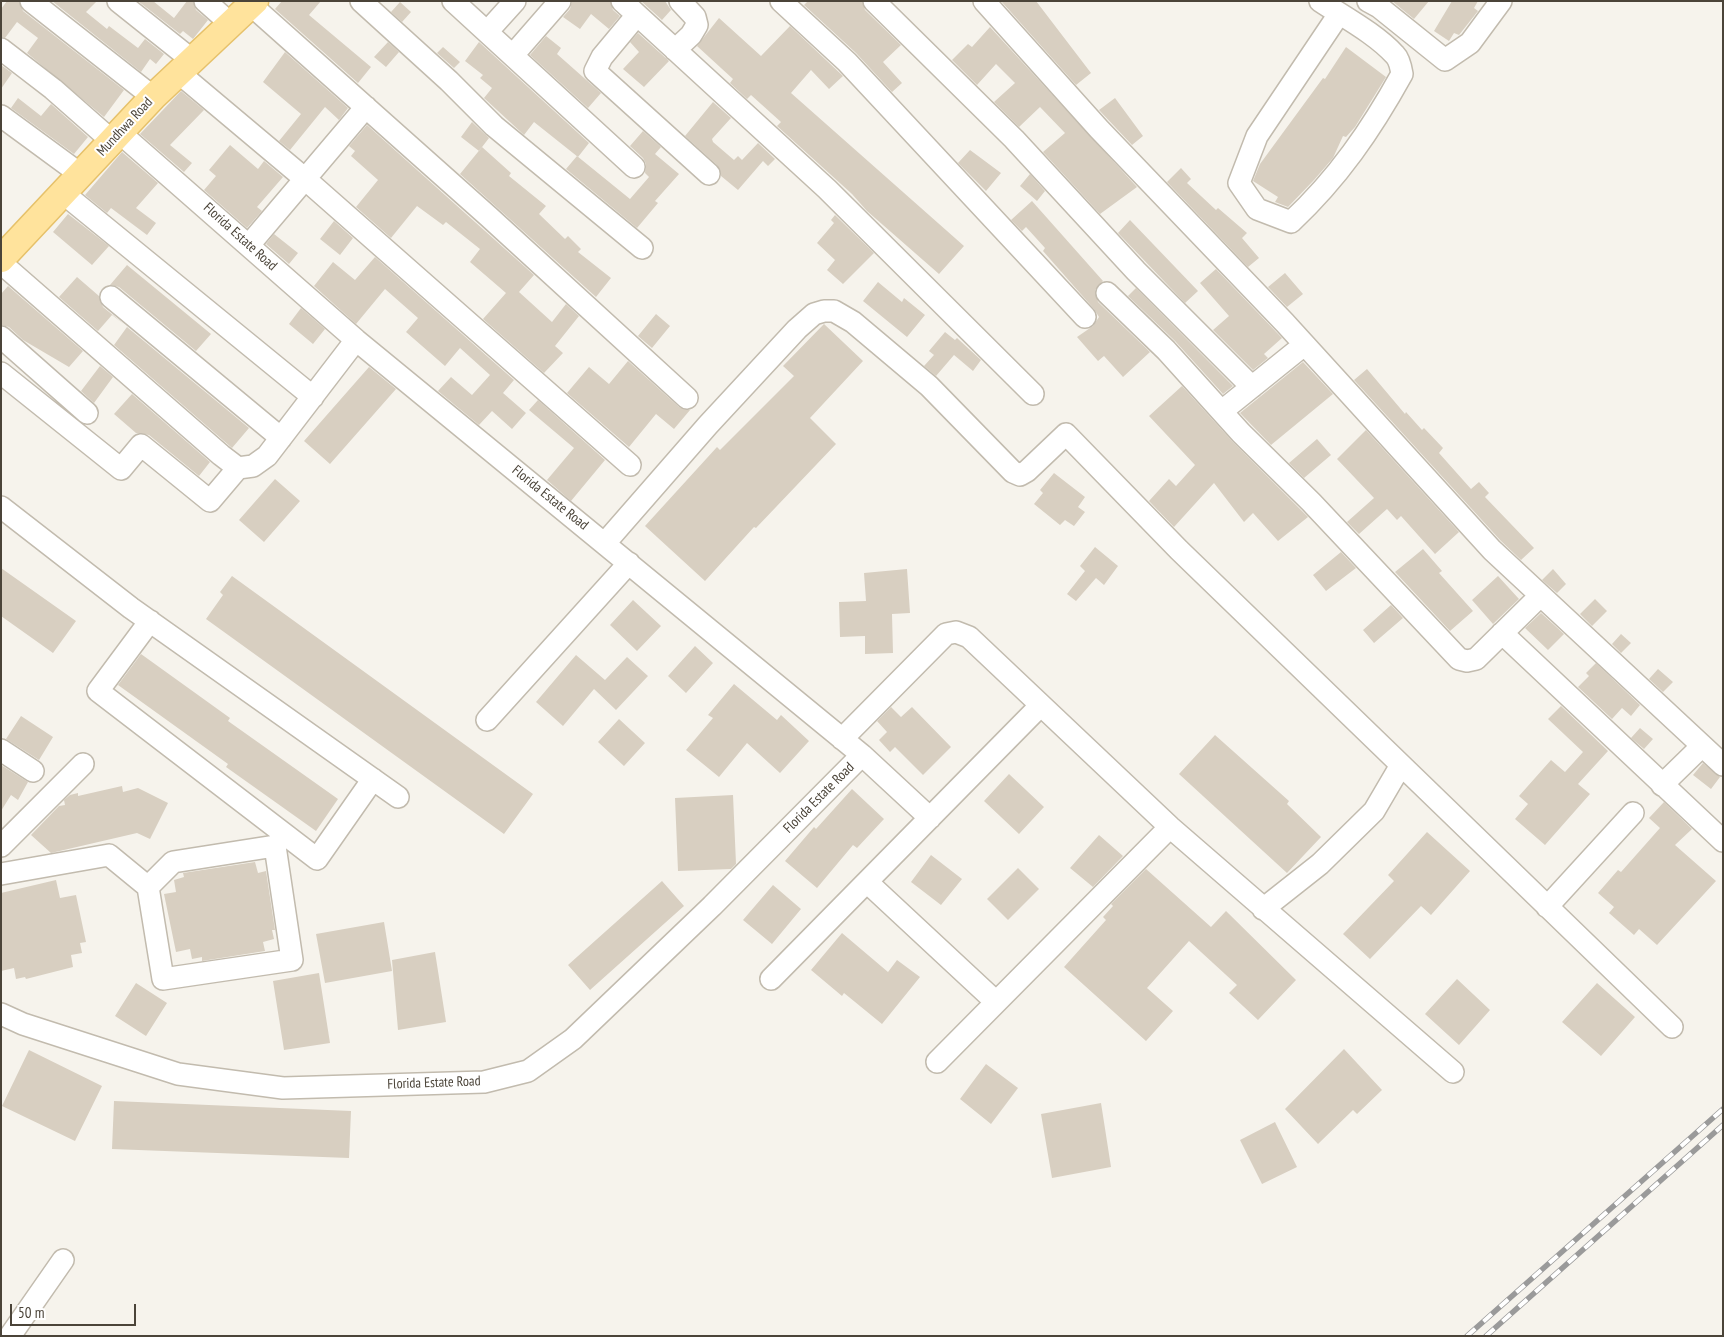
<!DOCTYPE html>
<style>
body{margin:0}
#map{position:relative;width:1724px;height:1337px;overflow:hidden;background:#f6f3ec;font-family:"PT Sans Narrow",sans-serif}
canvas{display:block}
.frame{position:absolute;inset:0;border:2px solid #4b4439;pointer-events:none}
.scale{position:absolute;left:10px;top:1304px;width:126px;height:22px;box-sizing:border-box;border:2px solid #4b4439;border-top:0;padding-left:6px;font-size:15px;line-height:18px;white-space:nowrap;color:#4b4439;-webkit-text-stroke:4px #fff;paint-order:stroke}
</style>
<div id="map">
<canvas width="1724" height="1337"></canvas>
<div class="frame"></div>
<div class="scale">50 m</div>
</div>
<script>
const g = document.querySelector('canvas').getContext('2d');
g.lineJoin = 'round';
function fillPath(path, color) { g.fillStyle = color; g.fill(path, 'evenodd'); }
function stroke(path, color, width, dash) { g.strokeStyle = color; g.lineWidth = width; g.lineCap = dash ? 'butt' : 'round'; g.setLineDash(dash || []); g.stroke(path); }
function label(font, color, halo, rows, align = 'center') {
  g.font = font + ' "PT Sans Narrow",sans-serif'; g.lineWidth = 4; g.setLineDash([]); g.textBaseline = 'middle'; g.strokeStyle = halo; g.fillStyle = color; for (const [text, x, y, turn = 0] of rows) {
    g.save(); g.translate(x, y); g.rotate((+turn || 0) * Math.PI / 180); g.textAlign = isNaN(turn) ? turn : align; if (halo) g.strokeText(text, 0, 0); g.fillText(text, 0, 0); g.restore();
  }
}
fillPath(new Path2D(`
 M 7,1 L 19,1 L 23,11 L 124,90 L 104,117 L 27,53 L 38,38 L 17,22 L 5,38 L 1,37 L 1,9 Z
 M 52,1 L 97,1 L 86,12 L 107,29 L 109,26 L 138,48 L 145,39 L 164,54 L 156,64 L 150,59 L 141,72 Z
 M 138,1 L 153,1 L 174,18 L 187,1 L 193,1 L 196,10 L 208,20 L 193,39 L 183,31 L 180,34 Z
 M 282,1 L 321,1 L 309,15 L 371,67 L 358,83 L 275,9 Z
 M 572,1 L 610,1 L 613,10 L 620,16 L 609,29 L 591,14 L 580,29 L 563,17 L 570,9 Z
 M 641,1 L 665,1 L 671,10 L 662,20 Z
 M 808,1 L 862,1 L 865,10 L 901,45 L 883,62 L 902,83 L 892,92 L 856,53 L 804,5 Z
 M 1001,1 L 1036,1 L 1091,73 L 1076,85 Z
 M 1392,1 L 1429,1 L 1414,19 Z
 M 1452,1 L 1478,1 L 1474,8 L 1478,11 L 1459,35 L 1454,33 L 1449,41 L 1434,31 Z
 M 400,2 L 411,12 L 402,22 L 391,12 Z
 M 719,18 L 761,56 L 790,26 L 843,76 L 829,89 L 811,70 L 791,93 L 964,246 L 939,274 L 867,211 L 852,194 L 777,126 L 781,122 L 751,95 L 747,99 L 730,83 L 733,79 L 697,46 Z
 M 990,27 L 1137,187 L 1100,214 L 1043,152 L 1065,133 L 1040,107 L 1019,127 L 994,102 L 1015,83 L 996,64 L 977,85 L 952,60 L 968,44 L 972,47 Z
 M 638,33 L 669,61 L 644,87 L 623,69 L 639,52 L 630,42 Z
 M 546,36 L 561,48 L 557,54 L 601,93 L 588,108 L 530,55 Z
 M 388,42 L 399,52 L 386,67 L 374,57 Z
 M 479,42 L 589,143 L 578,157 L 534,122 L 524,135 L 484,98 L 492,88 L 480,78 L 483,75 L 465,61 Z
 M 443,47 L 460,62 L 454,68 L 437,53 Z
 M 1346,47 L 1386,77 L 1355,127 L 1346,137 L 1343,136 L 1333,158 L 1314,180 L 1288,207 L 1275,202 L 1278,197 L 1253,181 L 1260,164 L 1323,78 L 1325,79 Z
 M 285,52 L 348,108 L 339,120 L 325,107 L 290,150 L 279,141 L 301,114 L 263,82 Z
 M 1,65 L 12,73 L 1,89 Z
 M 181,91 L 204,110 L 170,145 L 192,163 L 184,172 L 140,134 Z
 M 18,98 L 41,116 L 51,104 L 88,137 L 74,154 L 11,108 Z
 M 1115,98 L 1143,136 L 1132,145 L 1099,110 Z
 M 713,102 L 731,118 L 712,139 L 713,142 L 734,160 L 738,156 L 742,160 L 758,143 L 775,159 L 768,166 L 763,161 L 738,190 L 721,176 L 717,165 L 685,136 Z
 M 472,122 L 489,138 L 479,151 L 461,137 Z
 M 367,125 L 534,275 L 519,292 L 552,322 L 566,304 L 579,316 L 555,346 L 563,353 L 544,373 L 483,319 L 506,293 L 470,262 L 480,249 L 446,222 L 443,225 L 417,206 L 391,238 L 356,207 L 378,180 L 351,156 L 355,151 L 349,146 Z
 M 643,131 L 661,147 L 655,154 L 679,174 L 655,201 L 658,203 L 637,228 L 566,169 L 577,156 L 630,199 L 649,177 L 645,173 L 646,164 L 643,158 L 630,146 Z
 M 230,145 L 258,169 L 264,161 L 283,177 L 257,207 L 262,211 L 247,228 L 204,190 L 216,176 L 209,170 Z
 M 482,147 L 511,173 L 509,176 L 546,206 L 539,214 L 565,239 L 568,236 L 581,249 L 578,252 L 611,278 L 596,297 L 460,174 Z
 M 970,150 L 1001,173 L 986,191 L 958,163 Z
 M 122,152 L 158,183 L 136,208 L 156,223 L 147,235 L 111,208 L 107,213 L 85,195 Z
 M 1181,168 L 1191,179 L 1187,183 L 1216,210 L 1218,208 L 1247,233 L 1242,238 L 1259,258 L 1248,267 L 1167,182 Z
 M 1030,174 L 1045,191 L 1037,201 L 1020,186 Z
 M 1032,201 L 1103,281 L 1095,290 L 1098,302 L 1150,352 L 1123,377 L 1104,356 L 1098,361 L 1077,337 L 1093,326 L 1099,317 L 1094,309 L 1043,251 L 1045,248 L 1026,227 L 1022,231 L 1011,220 Z
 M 68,214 L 109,246 L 92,265 L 53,232 Z
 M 835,215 L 874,253 L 843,284 L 827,270 L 835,260 L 817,243 L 834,223 L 831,220 Z
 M 1130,220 L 1198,291 L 1185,303 L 1118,233 Z
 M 334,221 L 353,238 L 340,255 L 320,239 Z
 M 274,234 L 298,253 L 289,264 L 266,244 Z
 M 375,257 L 514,380 L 503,393 L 526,413 L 512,429 L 492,411 L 479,425 L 438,391 L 451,377 L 472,395 L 490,375 L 460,348 L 445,366 L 406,332 L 418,318 L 385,289 L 356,324 L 314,286 L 333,262 L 355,280 Z
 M 127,265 L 211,334 L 196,351 L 119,287 L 110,285 Z
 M 1216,269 L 1282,338 L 1264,354 L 1268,358 L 1253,370 L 1213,330 L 1229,316 L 1200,283 Z
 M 1285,273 L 1303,294 L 1287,307 L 1268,287 Z
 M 77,277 L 99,296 L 103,307 L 125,325 L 112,315 L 98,331 L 59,297 Z
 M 878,282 L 902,302 L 904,298 L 925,315 L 907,337 L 863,301 Z
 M 8,286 L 83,351 L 69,367 L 23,340 L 9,327 L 1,325 L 1,294 Z
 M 1136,288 L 1233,386 L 1223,394 L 1175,341 L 1128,296 Z
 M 301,308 L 325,329 L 313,344 L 289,324 Z
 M 656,314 L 670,326 L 652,348 L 638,336 Z
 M 824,324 L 863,361 L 810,418 L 836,444 L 756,528 L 754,527 L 705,581 L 645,526 L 717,447 L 720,450 L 794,376 L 783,366 Z
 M 127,327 L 249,428 L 232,448 L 114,345 Z
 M 945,332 L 955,340 L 957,338 L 981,360 L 973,371 L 954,355 L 936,376 L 924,366 L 934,355 L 929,351 Z
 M 628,361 L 679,407 L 690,410 L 674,429 L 656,414 L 629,447 L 567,393 L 589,367 L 609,384 Z
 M 1303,362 L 1333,394 L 1271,445 L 1240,413 Z
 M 100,366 L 113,377 L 94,403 L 81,391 Z
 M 369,367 L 396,389 L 330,464 L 304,441 Z
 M 1367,369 L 1405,414 L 1406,412 L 1422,430 L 1424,428 L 1443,448 L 1439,453 L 1471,489 L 1479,482 L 1489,493 L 1485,497 L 1534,548 L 1521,560 L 1501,541 L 1354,380 Z
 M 1182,386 L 1232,441 L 1308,517 L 1278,541 L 1253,513 L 1244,522 L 1214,483 L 1174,527 L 1149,501 L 1169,479 L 1176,486 L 1195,465 L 1149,416 Z
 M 132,394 L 210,462 L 199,476 L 149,435 L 136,433 L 114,414 Z
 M 538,400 L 605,460 L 571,501 L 547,480 L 574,448 L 529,410 Z
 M 1366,430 L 1459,532 L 1435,554 L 1401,516 L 1397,520 L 1387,509 L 1359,534 L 1347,522 L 1374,498 L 1337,459 Z
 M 1317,439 L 1331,455 L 1304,478 L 1289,463 Z
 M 1054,473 L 1085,497 L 1078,507 L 1085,512 L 1074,526 L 1065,520 L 1060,525 L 1034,504 L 1043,493 L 1040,490 Z
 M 275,479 L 300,501 L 264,542 L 239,520 Z
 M 1095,547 L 1118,566 L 1104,585 L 1096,578 L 1076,601 L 1067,594 L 1085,571 L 1080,566 Z
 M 1423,549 L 1442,571 L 1439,573 L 1473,611 L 1450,631 L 1395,572 Z
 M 1341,552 L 1356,568 L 1326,591 L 1313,575 Z
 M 1,568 L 76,621 L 53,653 L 1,616 Z
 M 907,569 L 910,613 L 892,614 L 893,653 L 865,654 L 865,636 L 840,637 L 839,602 L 866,601 L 864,573 Z
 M 1553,569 L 1566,584 L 1557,593 L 1542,580 Z
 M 232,576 L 533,794 L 504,834 L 206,619 L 223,595 L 220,592 Z
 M 1498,576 L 1519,599 L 1493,624 L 1472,600 Z
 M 1595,599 L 1607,611 L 1592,626 L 1580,614 Z
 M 633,600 L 661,626 L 637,651 L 610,625 Z
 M 1391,605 L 1403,618 L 1374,643 L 1363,630 Z
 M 1541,613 L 1564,634 L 1548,650 L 1525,628 Z
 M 1621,634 L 1631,643 L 1621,653 L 1612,644 Z
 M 695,646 L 713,663 L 686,693 L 668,676 Z
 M 141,654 L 230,718 L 228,721 L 338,799 L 316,831 L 226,767 L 228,764 L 118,685 Z
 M 576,655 L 605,680 L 627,657 L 648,676 L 616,710 L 594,689 L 563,726 L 536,702 Z
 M 1596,663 L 1640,705 L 1631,716 L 1622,708 L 1612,719 L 1578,687 L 1589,676 L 1586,673 Z
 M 1658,669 L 1673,682 L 1663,692 L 1649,679 Z
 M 734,684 L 777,720 L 781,715 L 809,741 L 780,773 L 747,743 L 719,777 L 686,750 L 713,718 L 708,715 Z
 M 1561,706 L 1608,751 L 1578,784 L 1590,794 L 1545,845 L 1515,819 L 1528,804 L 1519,796 L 1551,760 L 1565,772 L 1583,752 L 1548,719 Z
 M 891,707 L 901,717 L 912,707 L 951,747 L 923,775 L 895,747 L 890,752 L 879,740 L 887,732 L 877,721 Z
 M 21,716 L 53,737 L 39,760 L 6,739 Z
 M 619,719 L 645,743 L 624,766 L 598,742 Z
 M 1640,728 L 1653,739 L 1644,749 L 1631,738 Z
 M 1215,735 L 1289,801 L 1287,804 L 1321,837 L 1287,873 L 1179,774 Z
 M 1703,763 L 1720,777 L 1711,789 L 1693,775 Z
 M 1,765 L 28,782 L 18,800 L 11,795 L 1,811 Z
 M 1009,774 L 1044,807 L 1019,834 L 984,801 Z
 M 122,786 L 123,792 L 138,788 L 168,803 L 150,839 L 137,833 L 51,853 L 31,835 L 59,806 L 65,805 L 64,800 L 70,795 L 78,793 L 78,796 Z
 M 852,789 L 884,819 L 857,848 L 853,845 L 817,888 L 785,861 L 814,827 L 816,829 Z
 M 733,795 L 736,864 L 731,869 L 678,871 L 675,798 Z
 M 1664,802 L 1692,829 L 1675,845 L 1716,881 L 1657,945 L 1639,929 L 1634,935 L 1609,913 L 1614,907 L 1598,893 L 1618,870 L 1621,872 L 1660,828 L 1649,818 Z
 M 1427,832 L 1470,871 L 1431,915 L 1421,906 L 1370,959 L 1343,934 L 1394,881 L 1388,875 Z
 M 1099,835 L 1123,856 L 1093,887 L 1070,868 Z
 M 931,855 L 962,879 L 941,905 L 911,882 Z
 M 255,862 L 258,873 L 266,871 L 275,930 L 272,930 L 274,939 L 263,942 L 265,951 L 202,961 L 202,957 L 192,959 L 190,949 L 176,952 L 164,894 L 176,892 L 174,880 L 184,877 L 183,873 Z
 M 1018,868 L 1039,889 L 1008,920 L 987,899 Z
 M 1146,869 L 1211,927 L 1226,911 L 1296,980 L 1258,1020 L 1229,993 L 1237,985 L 1189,941 L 1147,988 L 1173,1011 L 1146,1041 L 1064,967 L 1106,920 L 1103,917 L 1113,906 L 1111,904 Z
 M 56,880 L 60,898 L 76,895 L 86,942 L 80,943 L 82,953 L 71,955 L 73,967 L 26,979 L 25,977 L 16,979 L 14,968 L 1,971 L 1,893 Z
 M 662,881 L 684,906 L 590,990 L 568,965 Z
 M 773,885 L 801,909 L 772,944 L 743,920 Z
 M 384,922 L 392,971 L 325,983 L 316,934 Z
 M 842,933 L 888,972 L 897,960 L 920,977 L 882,1024 L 844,993 L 842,996 L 811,970 Z
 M 435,952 L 446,1022 L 398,1030 L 392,960 Z
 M 319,973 L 330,1043 L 284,1050 L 273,981 Z
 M 1457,979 L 1490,1010 L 1459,1045 L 1425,1014 Z
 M 136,983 L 167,1003 L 146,1036 L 115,1016 Z
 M 1597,983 L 1635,1017 L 1601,1056 L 1562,1022 Z
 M 1344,1049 L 1382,1090 L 1357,1114 L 1353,1110 L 1318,1144 L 1285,1109 Z
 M 29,1050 L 102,1086 L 75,1141 L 2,1106 Z
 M 986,1064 L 1018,1088 L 991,1124 L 960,1099 Z
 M 114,1101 L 351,1111 L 349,1158 L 112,1149 Z
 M 1101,1103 L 1111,1167 L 1052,1178 L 1041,1114 Z
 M 1275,1122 L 1297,1167 L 1262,1184 L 1240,1140 Z`), '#d8cfc1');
const minor = new Path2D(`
 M 31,1 L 153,97
 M 118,1 L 192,60
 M 205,1 L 231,24
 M 361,1 L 449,81 L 494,126 L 642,248
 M 453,1 L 634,167
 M 622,1 L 827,189 L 1033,394
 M 781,1 L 847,62 L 1085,317
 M 874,1 L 1014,139 L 1136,271 L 1252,387
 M 984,1 L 1099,129 L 1285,323 L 1492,550 L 1723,765
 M 1320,1 C 1344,17 1376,34 1395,55 C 1399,59 1401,68 1402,74 C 1371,130 1338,178 1291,222 L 1257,209 L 1239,183 L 1257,136 L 1339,14
 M 1368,1 L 1379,7 L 1445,60 L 1470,43 L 1501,1
 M 251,5 L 488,216 L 687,398
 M 637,15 L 602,57 L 595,71 L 709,174
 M 487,32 L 515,1
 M 1,49 L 53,89 L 112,141
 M 675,50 L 691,35 L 697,25 L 695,17 L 680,1
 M 513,55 L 560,1
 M 179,73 L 304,178 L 630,465
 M 1,116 L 80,174
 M 120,133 L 356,340 L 862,755 L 930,818
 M 63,193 L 313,397
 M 249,245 L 366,107
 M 1,263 L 221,455 L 238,468 L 253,466 L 267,456 L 356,340
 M 1107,293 L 1166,350 L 1241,433 L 1311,502 L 1459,659 L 1467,661 L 1476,659 L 1540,596
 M 111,297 L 281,438
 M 1,337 L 87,413
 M 1,373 L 121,469 L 141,445 L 210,501 L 238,468
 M 1222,411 L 1304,345
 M 1,507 L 131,608 L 398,797
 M 605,543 L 708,425 L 797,329 L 814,314 L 824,311 L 834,311 L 853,322 L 929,386 L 1013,472 L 1020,475 L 1027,471 L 1066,434 L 1179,550 L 1672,1027
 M 150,621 L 98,691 L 317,859 L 373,779
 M 1502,633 L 1723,841
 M 487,720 L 629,563
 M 842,739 L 946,634 L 956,632 L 969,637 L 1170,827 L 1453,1072
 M 1,750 L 33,771
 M 1662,785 L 1702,746
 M 1,846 L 83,764
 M 1,874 L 109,855 L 148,887 L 163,979 L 292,960 L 275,846 L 173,862 L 148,887
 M 867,882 L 996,1002
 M 1547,907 L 1633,813
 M 1263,909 L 1320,864 L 1374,811 L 1401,765
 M 771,979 L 1041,705
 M 1,1014 L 23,1024 L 178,1074 L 283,1088 L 484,1082 L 528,1071 L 573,1039 L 712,906 L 862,755
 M 937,1062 L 1170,827
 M 10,1336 L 63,1260`);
const major = new Path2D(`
 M 1,259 L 153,97 L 255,1`);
stroke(minor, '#c2bbae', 24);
stroke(major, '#e6c16a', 29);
stroke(minor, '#fff', 21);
stroke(major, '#ffe39c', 26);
const rail = new Path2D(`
 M 1467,1336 L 1723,1109
 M 1486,1336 L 1723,1125`);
stroke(rail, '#9a9a9a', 5.5);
stroke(rail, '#fff', 4, [11]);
label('14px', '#4b4439', '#fff', [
 ["Mundhwa Road",125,127,-47],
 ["Florida Estate Road",240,237,42],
 ["Florida Estate Road",550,498,39],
 ["Florida Estate Road",819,798,-45],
 ["Florida Estate Road",434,1083,-2]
]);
</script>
